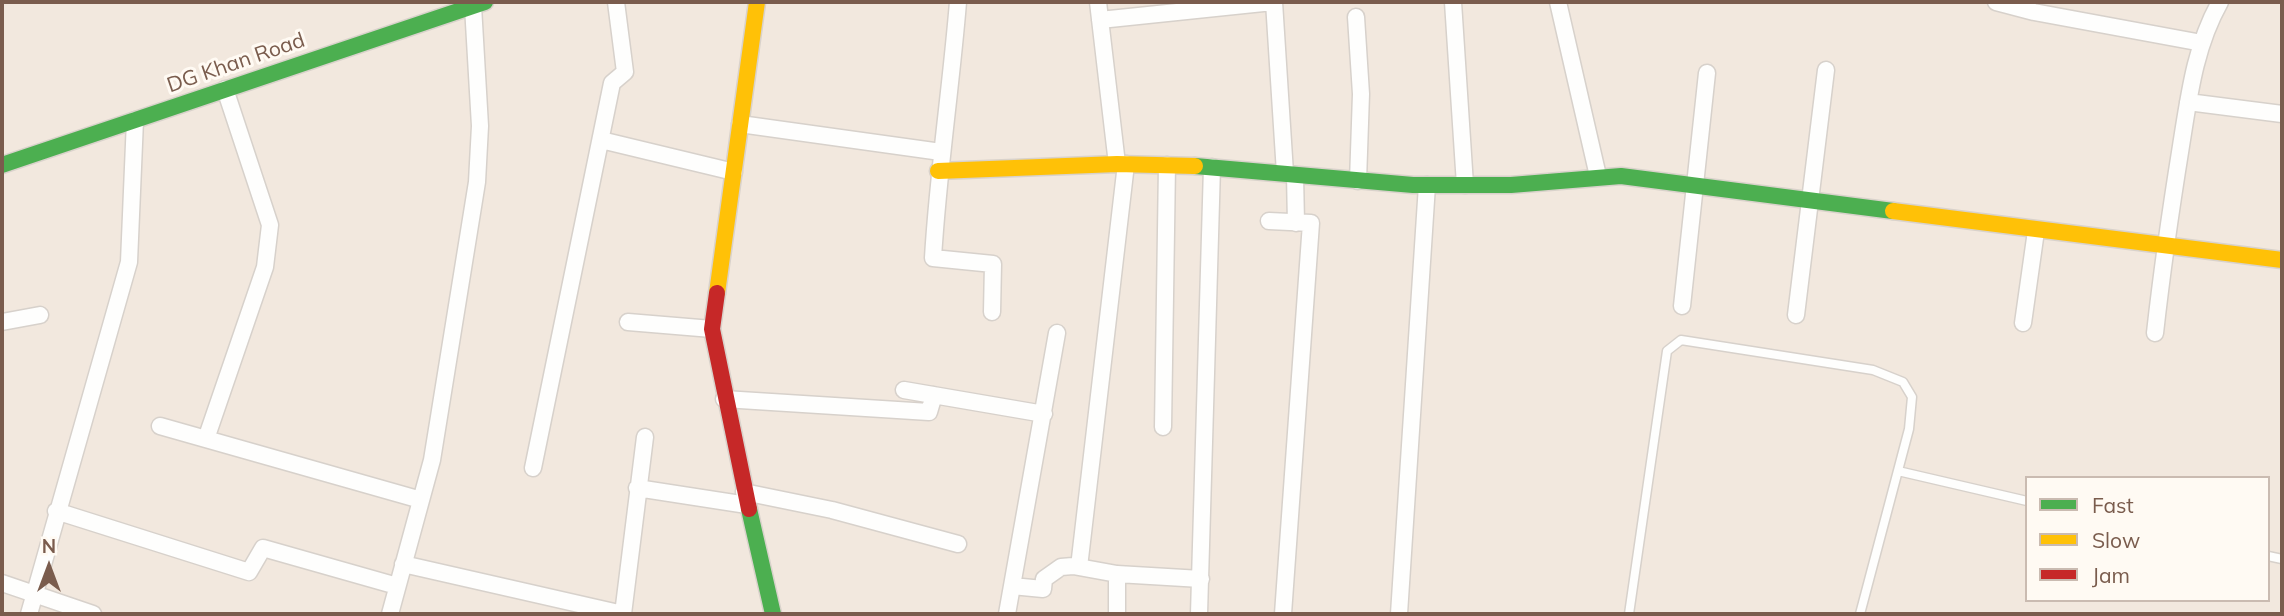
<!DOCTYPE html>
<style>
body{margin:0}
#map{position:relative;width:2284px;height:616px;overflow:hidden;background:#f9f5f0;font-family:Mulish,sans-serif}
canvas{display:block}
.frame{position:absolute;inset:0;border:4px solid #7a5c4d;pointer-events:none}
.legend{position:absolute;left:2025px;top:476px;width:245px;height:126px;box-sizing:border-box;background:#fffaf3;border:2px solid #cabbb1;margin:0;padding:9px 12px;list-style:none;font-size:21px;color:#7a5c4d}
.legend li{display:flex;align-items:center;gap:14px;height:35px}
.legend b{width:35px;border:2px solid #cabbb1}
.north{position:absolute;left:14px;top:532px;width:70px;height:70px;-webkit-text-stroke:5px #fffaf3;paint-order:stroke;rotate:0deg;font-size:19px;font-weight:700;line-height:28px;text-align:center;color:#7a5c4d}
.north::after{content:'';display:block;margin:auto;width:24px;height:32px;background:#7a5c4d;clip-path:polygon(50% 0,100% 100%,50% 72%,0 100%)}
</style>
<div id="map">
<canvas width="2284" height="616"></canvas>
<div class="frame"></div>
<ul class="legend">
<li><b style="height:9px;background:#4caf50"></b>Fast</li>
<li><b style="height:9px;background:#ffc107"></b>Slow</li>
<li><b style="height:9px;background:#c62828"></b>Jam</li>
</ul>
<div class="north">N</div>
</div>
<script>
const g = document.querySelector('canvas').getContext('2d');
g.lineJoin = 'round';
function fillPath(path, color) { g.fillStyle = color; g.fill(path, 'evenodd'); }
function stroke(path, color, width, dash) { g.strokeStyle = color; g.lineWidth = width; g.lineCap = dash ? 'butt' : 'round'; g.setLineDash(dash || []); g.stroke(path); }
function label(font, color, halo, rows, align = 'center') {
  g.font = font + ' Mulish,sans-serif'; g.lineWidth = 6; g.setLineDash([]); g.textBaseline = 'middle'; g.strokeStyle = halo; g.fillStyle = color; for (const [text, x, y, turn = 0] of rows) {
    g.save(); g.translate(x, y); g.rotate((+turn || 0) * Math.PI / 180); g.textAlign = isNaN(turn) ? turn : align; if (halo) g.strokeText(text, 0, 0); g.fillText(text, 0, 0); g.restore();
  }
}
fillPath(new Path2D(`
 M 2,2 L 2282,2 L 2282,614 L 2,614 ZM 2027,478 L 2268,478 L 2268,600 L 2027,600 Z`), '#f2e8de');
const lane = new Path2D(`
 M 1898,471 L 2027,501
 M 2268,556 L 2282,559
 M 1629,614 L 1667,351 L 1681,340 L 1873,370 L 1903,382 L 1912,397 L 1909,429 L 1860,614`);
const street = new Path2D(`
 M 958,2 C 951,88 938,172 933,258 L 993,264 L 992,312
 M 1098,2 L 1117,164
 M 1274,2 L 1285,173
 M 1453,2 L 1465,185
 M 1558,2 L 1598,176
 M 1996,2 L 2034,12 L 2202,43
 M 1356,17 L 1361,94 L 1358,181
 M 1100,20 L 1273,2
 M 2188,102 L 2282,114
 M 740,124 L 941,152
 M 601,140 L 734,172
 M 1295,175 L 1296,223
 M 1269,221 L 1311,223 L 1283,614
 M 1682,306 L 1707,73
 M 1796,315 L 1826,70
 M 2,322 L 40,315
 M 628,322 L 712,329
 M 2023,323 L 2036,231
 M 2155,333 C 2162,270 2171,208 2181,146 C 2189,96 2195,46 2220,2
 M 904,390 L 1044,414
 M 724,399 L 929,412 L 934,395
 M 160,426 L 421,500
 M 1163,427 L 1167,165
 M 206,439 L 265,267 L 270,225 L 225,89
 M 533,468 L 612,83 L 625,72 L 616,2
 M 637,488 L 747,505
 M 744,492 L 832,510 L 958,544
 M 56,511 L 249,572 L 263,548 L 397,586
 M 403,564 L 623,614
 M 1079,567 L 1126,164
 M 2,583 L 93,614
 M 1012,586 L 1043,589 L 1044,579 L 1061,567 L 1073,566 L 1117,574 L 1201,579
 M 29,614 L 129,262 L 135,120
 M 390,614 L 432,460 L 477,182 L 480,126 L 473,6
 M 623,614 L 645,437
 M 1007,614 L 1057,333
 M 1117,614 L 1117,574
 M 1199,614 L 1212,167
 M 1399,614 L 1427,185`);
const fast = new Path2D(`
 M 2,165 L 485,2
 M 1195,166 L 1413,185 L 1511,185 L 1621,176 L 1893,211
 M 749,509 L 773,614`);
const slow = new Path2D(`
 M 938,171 L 1117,164 L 1195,166
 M 1893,211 L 2282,260
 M 717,293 L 757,2`);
const jam = new Path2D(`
 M 717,293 L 712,329 L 749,509`);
stroke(lane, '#d7d1cb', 11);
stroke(street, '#d7d1cb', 19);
stroke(fast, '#d9d2cb', 19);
stroke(slow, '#d9d2cb', 19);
stroke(jam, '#d9d2cb', 19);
stroke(lane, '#fefefd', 8);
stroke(street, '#fefefd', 16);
stroke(fast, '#4caf50', 16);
stroke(slow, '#ffc107', 16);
stroke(jam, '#c62828', 16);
label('21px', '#7a5c4d', '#fffaf3', [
 ["DG Khan Road",236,63,-19]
]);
</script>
